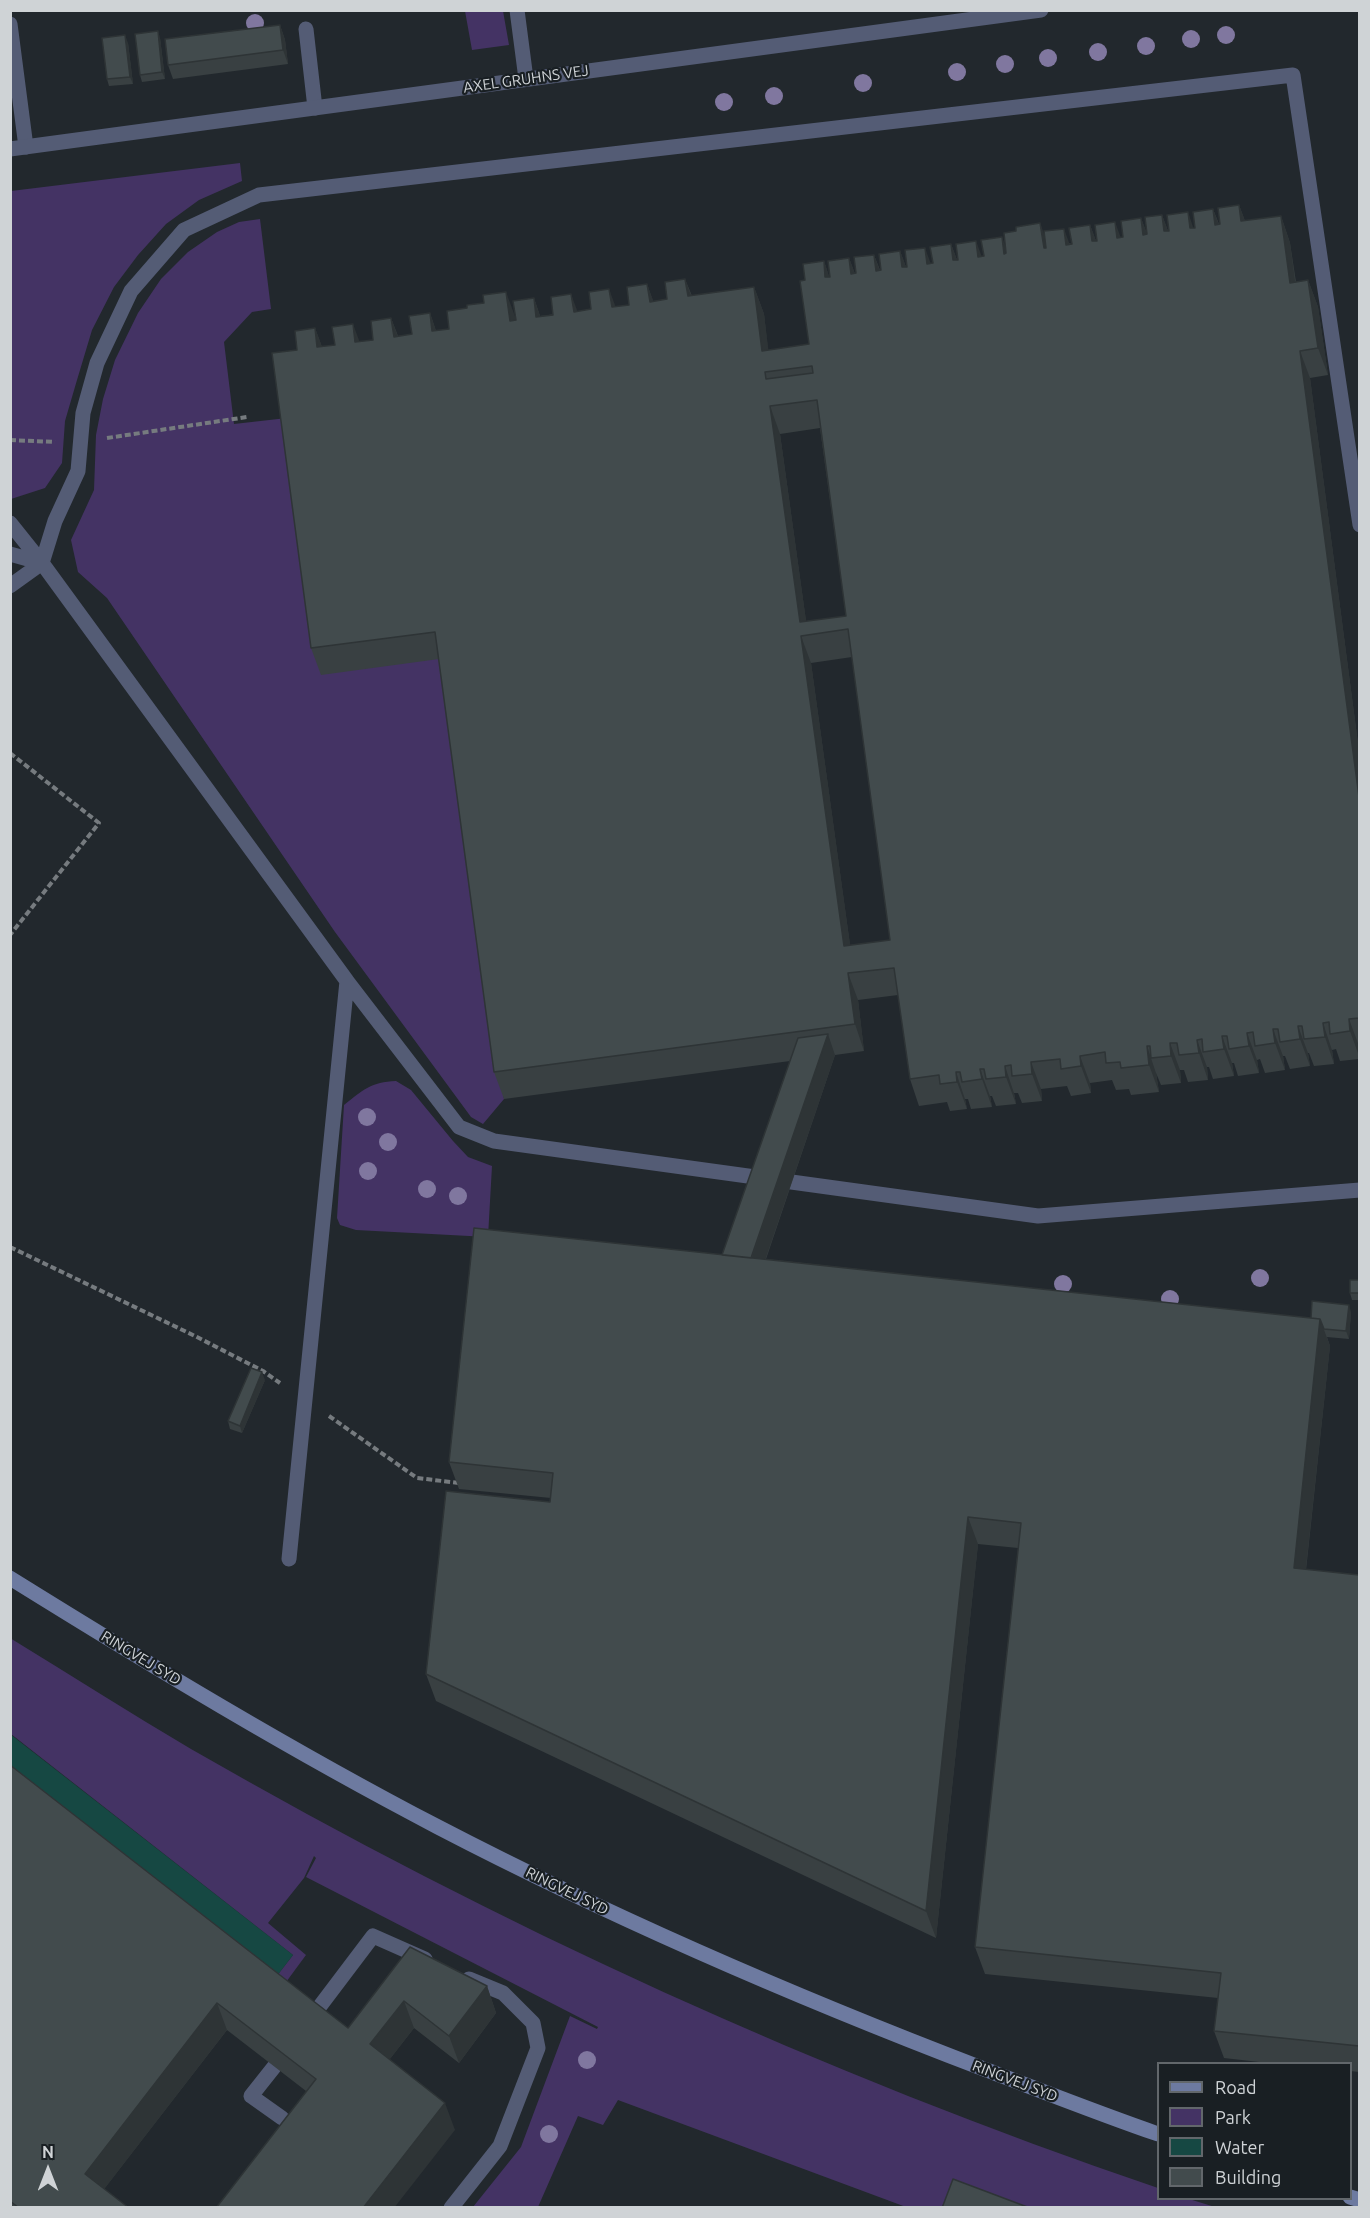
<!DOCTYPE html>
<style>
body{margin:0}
#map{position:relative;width:1370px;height:2218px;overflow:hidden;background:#22282d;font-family:Ubuntu,sans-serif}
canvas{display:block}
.frame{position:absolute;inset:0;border:12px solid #cfd3d6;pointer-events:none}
.legend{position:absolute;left:1157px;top:2062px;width:195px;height:138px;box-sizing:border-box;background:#191f23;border:2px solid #62676b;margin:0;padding:8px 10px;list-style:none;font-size:18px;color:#cfd3d6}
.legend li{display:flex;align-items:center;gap:12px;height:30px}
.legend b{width:30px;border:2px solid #62676b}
.north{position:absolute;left:18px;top:2140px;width:60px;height:60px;-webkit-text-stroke:4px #191f23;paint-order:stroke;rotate:0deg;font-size:16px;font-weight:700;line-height:24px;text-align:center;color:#cfd3d6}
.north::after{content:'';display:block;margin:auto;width:21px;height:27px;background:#cfd3d6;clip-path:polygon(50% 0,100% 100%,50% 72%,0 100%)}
</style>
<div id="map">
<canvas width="1370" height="2218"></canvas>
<div class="frame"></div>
<ul class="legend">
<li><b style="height:8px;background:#6d7aa0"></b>Road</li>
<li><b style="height:16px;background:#443364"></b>Park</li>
<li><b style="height:16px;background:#164843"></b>Water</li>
<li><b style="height:16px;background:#424b4d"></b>Building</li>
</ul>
<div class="north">N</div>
</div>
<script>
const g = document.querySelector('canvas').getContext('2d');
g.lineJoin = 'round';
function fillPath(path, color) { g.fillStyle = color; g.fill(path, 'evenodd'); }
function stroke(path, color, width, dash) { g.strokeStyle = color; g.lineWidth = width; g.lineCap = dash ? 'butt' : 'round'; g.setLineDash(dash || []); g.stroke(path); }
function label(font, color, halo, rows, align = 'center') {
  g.font = font + ' Ubuntu,sans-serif'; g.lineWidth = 4.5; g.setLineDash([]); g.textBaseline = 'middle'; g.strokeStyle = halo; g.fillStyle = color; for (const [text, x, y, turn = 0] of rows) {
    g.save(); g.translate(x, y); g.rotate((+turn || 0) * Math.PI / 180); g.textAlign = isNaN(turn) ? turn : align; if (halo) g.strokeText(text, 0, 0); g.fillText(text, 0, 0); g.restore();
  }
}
fillPath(new Path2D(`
 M 465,11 L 503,11 L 509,45 L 472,50 Z
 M 240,163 L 242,181 L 199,200 L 166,224 L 138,255 L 114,287 L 92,330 L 77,380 L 65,421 L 62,463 L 45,488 L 11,499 L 11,191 Z
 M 260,219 L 271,309 L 252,312 L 224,342 L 234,424 L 287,418 L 445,659 L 504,1099 L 483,1124 L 471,1117 L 335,932 L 107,598 L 78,572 L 71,540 L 94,490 L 96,435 L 103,399 L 115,360 L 138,313 L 161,279 L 188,252 L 217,232 L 239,222 Z
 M 396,1081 L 411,1090 L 453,1141 L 468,1157 L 492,1166 L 488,1237 L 356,1230 L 340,1225 L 337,1218 L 344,1105 C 363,1090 371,1082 396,1081 Z
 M 10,1638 C 71,1675 130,1713 191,1749 C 498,1926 823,2074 1158,2188 L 1158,2198 L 1189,2199 L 1215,2207 L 906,2207 L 618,2100 L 603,2125 L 578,2116 L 538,2207 L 473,2207 L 521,2147 L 570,2016 L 597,2029 L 598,2027 L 306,1877 L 316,1858 L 314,1856 L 304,1878 L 268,1923 L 306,1955 L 278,1993 L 269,1986 L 293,1955 L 11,1734 Z`), '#443364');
fillPath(new Path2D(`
 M 10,1734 L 293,1955 L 253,2007 L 11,1818 Z`), '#164843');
stroke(new Path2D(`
 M 107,438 L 247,417
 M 10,440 L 55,442
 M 10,753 L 99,823 L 10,935
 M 10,1247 L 195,1336 L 263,1371 L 280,1383
 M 329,1416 L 417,1478 L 459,1483`), '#767b7f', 4, [6, 3]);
stroke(new Path2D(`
 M 517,10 L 526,79
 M 10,24 L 26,147
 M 306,29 L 315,108
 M 10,523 L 42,563 L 347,981 L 459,1127 L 494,1141 L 1038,1216 L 1360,1190
 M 10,554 L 42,563
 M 10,586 L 42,563 L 55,521 L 78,471 L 83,413 L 97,363 L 131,291 L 184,230 L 259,195 L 1293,75 L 1360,525
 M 289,1559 L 347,981
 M 311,2018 L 373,1936 L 425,1959
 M 274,2067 L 251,2096 L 282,2118
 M 451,2208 L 500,2146 L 538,2048 L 533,2023 L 503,1993 L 469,1979`), '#545c75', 15);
stroke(new Path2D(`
 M 10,149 L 1041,10`), '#545c75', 15);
stroke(new Path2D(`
 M 10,1578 C 150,1665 292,1751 438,1827 C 615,1919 798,1998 984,2069 C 1042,2091 1100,2114 1158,2134
 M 1350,2197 L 1360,2200`), '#6d7aa0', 15);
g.fillStyle = '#80779f';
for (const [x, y] of [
 [255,23],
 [1226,35],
 [1191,39],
 [1146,46],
 [1098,52],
 [1048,58],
 [1005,64],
 [957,72],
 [863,83],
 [774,96],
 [724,102],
 [367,1117],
 [388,1142],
 [368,1171],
 [427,1189],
 [458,1196],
 [1260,1278],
 [1063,1284],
 [1170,1299],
 [587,2060],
 [549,2134]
]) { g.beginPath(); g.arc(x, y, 9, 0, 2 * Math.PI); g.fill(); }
fillPath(new Path2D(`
 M 280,25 L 285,40 L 288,64 L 173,79 L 168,65 Z
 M 160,38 L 165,79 L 142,82 L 140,75 Z
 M 128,43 L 133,84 L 109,86 L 107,79 Z
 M 1239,205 L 1245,221 L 1281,216 L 1290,243 L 1296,282 L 1308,280 L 1318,307 L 1328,375 L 1310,378 L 1359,751 L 1359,1059 L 1340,1061 L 1336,1049 L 1332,1050 L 1334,1064 L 1314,1066 L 1309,1053 L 1308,1053 L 1310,1066 L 1290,1069 L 1285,1056 L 1283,1056 L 1285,1070 L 1265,1073 L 1260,1059 L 1257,1060 L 1259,1073 L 1238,1076 L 1234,1063 L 1232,1063 L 1234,1076 L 1213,1079 L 1209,1067 L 1207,1067 L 1208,1080 L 1188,1082 L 1184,1070 L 1180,1070 L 1181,1083 L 1161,1085 L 1156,1073 L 1159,1092 L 1131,1095 L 1129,1089 L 1116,1090 L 1112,1080 L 1090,1083 L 1091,1093 L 1071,1096 L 1067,1086 L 1041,1089 L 1042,1101 L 1022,1103 L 1018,1093 L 1014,1093 L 1016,1104 L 996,1106 L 992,1096 L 990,1096 L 992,1107 L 971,1109 L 968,1099 L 965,1099 L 967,1109 L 950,1111 L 947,1102 L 919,1106 L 910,1079 L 898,995 L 858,1000 L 864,1051 L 835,1055 L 766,1259 L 1311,1318 L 1351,1312 L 1349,1339 L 1327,1337 L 1330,1346 L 1306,1570 L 1359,1575 L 1359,2072 L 1350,2071 L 1350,2064 L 1277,2064 L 1224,2058 L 1214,2031 L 1218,1998 L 985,1974 L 975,1947 L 1018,1548 L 978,1544 L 936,1938 L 436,1701 L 426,1674 L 550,1502 L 551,1498 L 459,1489 L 449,1462 L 722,1255 L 790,1061 L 504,1099 L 494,1072 L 439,659 L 321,675 L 311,648 L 297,350 L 315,328 L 322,347 L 373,340 L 391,318 L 398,336 L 412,334 L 430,313 L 436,331 L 515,316 L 534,298 L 540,316 L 629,305 L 647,284 L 653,301 L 667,299 L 685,279 L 692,296 L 754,287 L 764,314 L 768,350 L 809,344 L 805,280 L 824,261 L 829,277 L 830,277 L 849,258 L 855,274 L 874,255 L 880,270 L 881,270 L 900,251 L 906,267 L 933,263 L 951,244 L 957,260 L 982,256 L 1005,247 L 1044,235 L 1072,244 L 1090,225 L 1096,241 L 1121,237 L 1123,237 L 1141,218 L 1147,234 L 1162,215 L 1168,231 L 1195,228 L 1213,209 L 1219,224 L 1220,224 ZM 820,428 L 846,616 L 806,621 L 780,434 ZM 852,657 L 890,940 L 850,945 L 811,663 Z
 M 1359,1280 L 1359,1300 L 1352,1300 L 1350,1293 Z
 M 265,1380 L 242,1433 L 230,1429 L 228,1421 Z
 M 10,1765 L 348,2028 L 410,1947 L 487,1986 L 496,2013 L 459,2063 L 414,2028 L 389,2060 L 455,2130 L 306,2091 L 227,2030 L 104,2189 L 129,2208 L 10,2208 Z`), '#394042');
fillPath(new Path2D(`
 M 280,25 L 285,40 L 288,64 L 283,50 Z
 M 158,31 L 160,38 L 165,79 L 162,72 Z
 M 125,35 L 128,43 L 133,84 L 130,77 Z
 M 1239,205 L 1249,232 L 1241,221 Z
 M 1213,209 L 1223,236 L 1215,225 Z
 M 1188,212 L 1197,239 L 1190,228 Z
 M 1162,215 L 1172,242 L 1164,231 Z
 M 1281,216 L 1290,243 L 1299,310 L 1290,283 Z
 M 1141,218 L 1151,245 L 1143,235 Z
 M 1115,222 L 1125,249 L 1117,238 Z
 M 1040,223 L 1050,250 L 1044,248 Z
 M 1090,225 L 1100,252 L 1092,241 Z
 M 1064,229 L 1074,256 L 1066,245 Z
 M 1002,237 L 1012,264 L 1004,254 Z
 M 976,241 L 986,268 L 978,257 Z
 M 951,244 L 961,271 L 953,260 Z
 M 925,248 L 935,275 L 927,264 Z
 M 900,251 L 910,278 L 902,267 Z
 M 874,255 L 884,282 L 876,271 Z
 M 849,258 L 859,285 L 851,274 Z
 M 824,261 L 833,288 L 825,277 Z
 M 685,279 L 695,306 L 688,296 Z
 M 1308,280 L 1318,307 L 1328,375 L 1318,348 Z
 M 647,284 L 657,311 L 650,302 Z
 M 754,287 L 764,314 L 771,371 L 762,351 Z
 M 609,289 L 619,316 L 612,307 Z
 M 506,292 L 516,319 L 520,348 L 510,321 Z
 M 571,294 L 581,321 L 574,312 Z
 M 534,298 L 543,325 L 536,317 Z
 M 430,313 L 439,340 L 432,331 Z
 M 391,318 L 401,345 L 394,337 Z
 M 353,324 L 363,351 L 355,342 Z
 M 315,328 L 325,355 L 317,347 Z
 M 1300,351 L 1310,378 L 1359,751 L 1359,797 Z
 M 770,406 L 780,434 L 808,635 L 800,622 Z
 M 801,636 L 811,663 L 854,973 L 844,946 Z
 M 848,973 L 858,1000 L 864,1051 L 855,1024 Z
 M 1349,1019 L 1359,1046 L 1359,1056 L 1350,1031 Z
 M 1323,1023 L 1332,1050 L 1334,1064 L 1325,1037 Z
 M 1298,1026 L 1308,1053 L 1310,1066 L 1300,1039 Z
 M 1273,1029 L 1283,1056 L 1285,1070 L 1275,1043 Z
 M 1247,1033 L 1257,1060 L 1259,1073 L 1249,1046 Z
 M 828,1034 L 835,1055 L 757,1284 L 750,1263 Z
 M 1222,1036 L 1232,1063 L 1234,1076 L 1224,1049 Z
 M 1197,1040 L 1207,1067 L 1208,1080 L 1199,1053 Z
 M 1170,1043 L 1180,1070 L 1181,1083 L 1171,1056 Z
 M 1147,1046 L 1156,1073 L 1159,1092 L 1149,1065 Z
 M 1080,1056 L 1090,1083 L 1091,1093 L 1081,1066 Z
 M 1031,1062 L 1041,1089 L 1042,1101 L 1032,1074 Z
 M 1005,1066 L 1014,1093 L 1016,1104 L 1006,1077 Z
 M 980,1069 L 990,1096 L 992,1107 L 982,1079 Z
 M 956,1072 L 965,1099 L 967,1109 L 957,1082 Z
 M 1349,1305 L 1351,1312 L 1349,1339 L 1346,1331 Z
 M 1320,1319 L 1330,1346 L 1303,1595 L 1294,1568 Z
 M 262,1372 L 265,1380 L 242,1433 L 240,1426 Z
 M 968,1517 L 978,1544 L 936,1938 L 926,1911 Z
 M 487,1986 L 496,2013 L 459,2063 L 449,2036 Z
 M 404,2001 L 414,2028 L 380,2072 L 370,2044 Z
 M 217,2003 L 227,2030 L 95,2201 L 85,2174 Z
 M 445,2103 L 455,2130 L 394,2208 L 363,2208 Z`), '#2e3436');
const building = new Path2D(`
 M 280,25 L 283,50 L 168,65 L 165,39 Z
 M 158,31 L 162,72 L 140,75 L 135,34 Z
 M 125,35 L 130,77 L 107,79 L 102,38 Z
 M 1239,205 L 1241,221 L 1281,216 L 1290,283 L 1308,280 L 1318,348 L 1300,351 L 1359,797 L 1359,1018 L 1349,1019 L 1350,1031 L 1330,1034 L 1329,1022 L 1323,1023 L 1325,1037 L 1304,1039 L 1302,1026 L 1298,1026 L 1300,1039 L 1280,1042 L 1278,1029 L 1273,1029 L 1275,1043 L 1255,1046 L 1253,1032 L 1247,1033 L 1249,1046 L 1229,1049 L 1227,1036 L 1222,1036 L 1224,1049 L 1203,1052 L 1202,1039 L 1197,1040 L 1199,1053 L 1179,1055 L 1177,1043 L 1170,1043 L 1171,1056 L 1151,1058 L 1150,1046 L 1147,1046 L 1149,1065 L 1121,1068 L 1120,1062 L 1106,1063 L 1105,1052 L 1080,1056 L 1081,1066 L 1061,1069 L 1060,1059 L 1031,1062 L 1032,1074 L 1012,1076 L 1011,1065 L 1005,1066 L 1006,1077 L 986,1079 L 984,1069 L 980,1069 L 982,1079 L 962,1082 L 960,1072 L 956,1072 L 957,1082 L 940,1084 L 939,1075 L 910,1079 L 894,968 L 848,973 L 855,1024 L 494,1072 L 435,632 L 311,648 L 272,353 L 297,350 L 295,331 L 315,328 L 317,347 L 335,345 L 332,327 L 353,324 L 355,342 L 373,340 L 371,321 L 391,318 L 394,337 L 412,334 L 409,316 L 430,313 L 432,331 L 449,329 L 447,311 L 467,308 L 467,305 L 484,303 L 483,295 L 506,292 L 510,321 L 516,320 L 513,301 L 534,298 L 536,317 L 553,315 L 551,297 L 571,294 L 574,312 L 591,309 L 589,292 L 609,289 L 612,307 L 629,305 L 627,287 L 647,284 L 650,302 L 667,299 L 665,282 L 685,279 L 688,296 L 754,287 L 762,351 L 809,344 L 800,281 L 805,280 L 803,264 L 824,261 L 825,277 L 830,277 L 828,261 L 849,258 L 851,274 L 856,273 L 854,257 L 874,255 L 876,271 L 881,270 L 879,254 L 900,251 L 902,267 L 907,267 L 905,250 L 925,248 L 927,264 L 933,263 L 930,247 L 951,244 L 953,260 L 958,260 L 956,244 L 976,241 L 978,257 L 984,256 L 981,240 L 1002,237 L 1004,254 L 1006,253 L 1004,233 L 1016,231 L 1016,227 L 1040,223 L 1044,248 L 1046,248 L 1044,231 L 1064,229 L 1066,245 L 1072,244 L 1069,228 L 1090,225 L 1092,241 L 1097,241 L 1095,225 L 1115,222 L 1117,238 L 1123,237 L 1121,221 L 1141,218 L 1143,235 L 1147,234 L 1145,217 L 1162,215 L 1164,231 L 1169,231 L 1167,215 L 1188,212 L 1190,228 L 1195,228 L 1193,212 L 1213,209 L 1215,225 L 1220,224 L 1218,208 ZM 812,366 L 813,373 L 766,379 L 765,372 ZM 817,400 L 846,616 L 800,622 L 770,406 ZM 848,629 L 890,940 L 844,946 L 801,636 Z
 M 828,1034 L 751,1258 L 722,1255 L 798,1038 Z
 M 474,1228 L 1320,1319 L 1294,1568 L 1359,1575 L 1359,2046 L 1214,2031 L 1221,1973 L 975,1947 L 1021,1523 L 968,1517 L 926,1911 L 426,1674 L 446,1491 L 550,1502 L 553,1473 L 449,1462 Z
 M 1350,1280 L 1359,1280 L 1359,1293 L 1350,1293 Z
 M 1312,1301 L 1349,1305 L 1346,1331 L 1324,1329 L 1320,1319 L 1311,1318 Z
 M 251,1368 L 262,1372 L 240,1426 L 228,1421 Z
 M 10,1765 L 348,2028 L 410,1947 L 487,1986 L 449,2036 L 404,2001 L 370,2044 L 445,2103 L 363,2208 L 216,2208 L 316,2079 L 217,2003 L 85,2174 L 129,2208 L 19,2208 L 10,2201 Z
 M 953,2179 L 1030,2208 L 942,2208 Z`);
fillPath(building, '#424b4d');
stroke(building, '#2e3436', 1.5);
label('15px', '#cfd3d6', '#191f23', [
 ["AXEL GRUHNS VEJ",526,79,-8],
 ["RINGVEJ SYD",141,1658,31],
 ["RINGVEJ SYD",567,1891,26],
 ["RINGVEJ SYD",1015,2081,21]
]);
</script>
